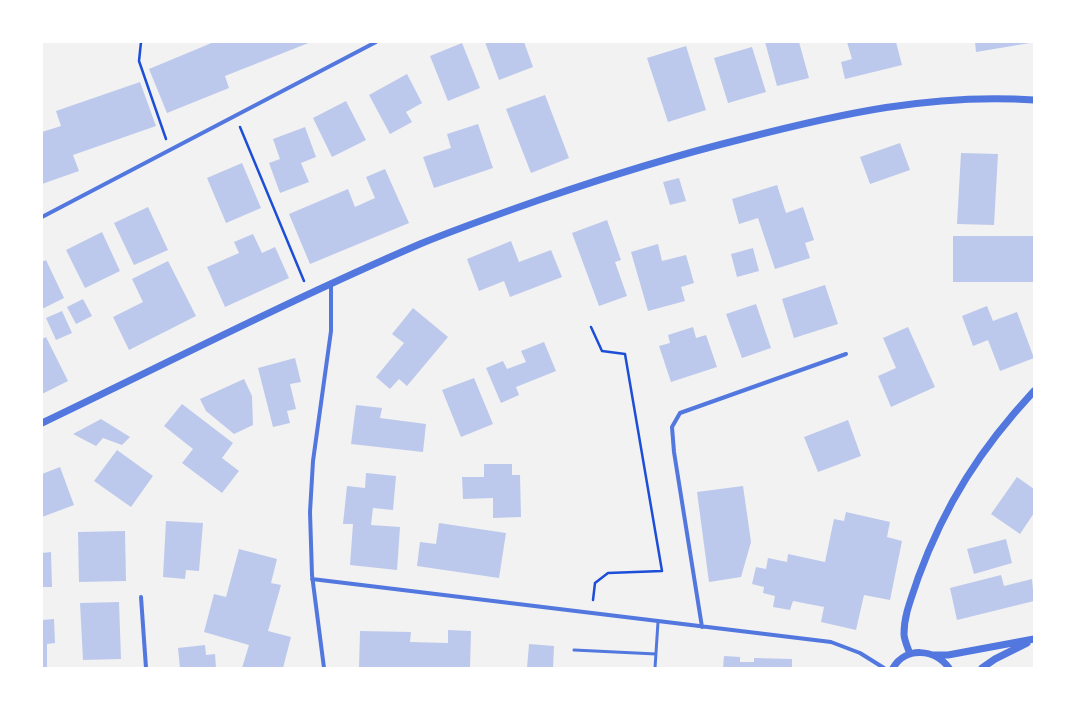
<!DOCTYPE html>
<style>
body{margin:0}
#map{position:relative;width:1076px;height:710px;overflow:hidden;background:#f2f2f2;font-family:Karla,sans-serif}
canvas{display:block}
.frame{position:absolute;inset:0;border:43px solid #fff;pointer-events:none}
</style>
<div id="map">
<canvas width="1076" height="710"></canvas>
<div class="frame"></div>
</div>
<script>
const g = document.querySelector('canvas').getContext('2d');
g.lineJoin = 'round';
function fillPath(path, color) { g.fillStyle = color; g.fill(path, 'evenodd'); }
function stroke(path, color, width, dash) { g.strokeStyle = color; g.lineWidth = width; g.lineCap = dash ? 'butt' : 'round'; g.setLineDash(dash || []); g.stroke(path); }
fillPath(new Path2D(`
 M 214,42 L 311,42 L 225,76 L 229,88 L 167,113 L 149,69 Z
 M 485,42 L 524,42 L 533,67 L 499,80 Z
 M 765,42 L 799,42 L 809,78 L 777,86 Z
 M 847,42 L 896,42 L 902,65 L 845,79 L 841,62 L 852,59 Z
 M 975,42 L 1030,42 L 1030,43 L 976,52 Z
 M 462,43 L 480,88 L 448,101 L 430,56 Z
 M 686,46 L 706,110 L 668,122 L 647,58 Z
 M 752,47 L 766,92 L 728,103 L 714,58 Z
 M 407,74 L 422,103 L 406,112 L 412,122 L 390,134 L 369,95 Z
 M 140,82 L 156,126 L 73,155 L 79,171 L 42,184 L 42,132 L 61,126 L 56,111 Z
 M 545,95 L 569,158 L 531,173 L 506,109 Z
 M 346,101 L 366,140 L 332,157 L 313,118 Z
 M 478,124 L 493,168 L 434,188 L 423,157 L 451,148 L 447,134 Z
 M 305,127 L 316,157 L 301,163 L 309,182 L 280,193 L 269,163 L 280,159 L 273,139 Z
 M 900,143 L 910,170 L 870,184 L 860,157 Z
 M 961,153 L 998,154 L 994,225 L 957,224 Z
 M 242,163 L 261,208 L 226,223 L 207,178 Z
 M 385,169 L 409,223 L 310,264 L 289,214 L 348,189 L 355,207 L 375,198 L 366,177 Z
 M 679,178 L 686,201 L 670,205 L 663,182 Z
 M 777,185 L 786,213 L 803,207 L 814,240 L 805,243 L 810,258 L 775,269 L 758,218 L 739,224 L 732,199 Z
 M 148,207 L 168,250 L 134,265 L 114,223 Z
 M 607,220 L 621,260 L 615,262 L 627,296 L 599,306 L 572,233 Z
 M 102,232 L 120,271 L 85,288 L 66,250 Z
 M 253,234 L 262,253 L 275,247 L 289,278 L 225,307 L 207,267 L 239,253 L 234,242 Z
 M 953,236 L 1034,236 L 1034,282 L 953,282 Z
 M 511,241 L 519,262 L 551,250 L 562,277 L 510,297 L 504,281 L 479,291 L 467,259 Z
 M 658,244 L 662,261 L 686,255 L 694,283 L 681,287 L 685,301 L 648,311 L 631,252 Z
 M 753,248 L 759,271 L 737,277 L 731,254 Z
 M 46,260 L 64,298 L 42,309 L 42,262 Z
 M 168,261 L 196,316 L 129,350 L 113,317 L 143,302 L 132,279 Z
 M 825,285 L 838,324 L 794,338 L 782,299 Z
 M 83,299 L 92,316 L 76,324 L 67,307 Z
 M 756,304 L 771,348 L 742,358 L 726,314 Z
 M 987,306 L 993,321 L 1017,312 L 1034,358 L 1000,371 L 988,340 L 973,346 L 962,316 Z
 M 413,308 L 448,337 L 407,386 L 399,379 L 390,389 L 376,377 L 404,343 L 392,334 Z
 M 62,311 L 72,333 L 56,340 L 46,318 Z
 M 693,327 L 696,338 L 706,335 L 717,367 L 671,382 L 659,346 L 670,343 L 668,335 Z
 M 908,327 L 935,387 L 891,407 L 878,376 L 896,368 L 883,338 Z
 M 46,337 L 68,381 L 42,394 L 42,339 Z
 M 544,342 L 556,371 L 516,387 L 519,395 L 501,403 L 486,368 L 503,361 L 507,369 L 526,362 L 521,351 Z
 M 295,358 L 301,382 L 290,384 L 296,409 L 287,411 L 290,423 L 273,427 L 258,368 Z
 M 474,378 L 493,424 L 461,437 L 442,390 Z
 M 244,379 L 252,396 L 253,425 L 234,434 L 206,411 L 200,399 Z
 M 182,404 L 233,443 L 222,458 L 239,471 L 222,493 L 182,463 L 193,449 L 164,426 Z
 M 356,405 L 382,408 L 380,418 L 426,424 L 423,452 L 351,444 Z
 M 101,419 L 130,437 L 122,445 L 103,438 L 96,446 L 73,434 Z
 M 848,420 L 861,456 L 818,472 L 804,437 Z
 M 117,450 L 153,476 L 131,507 L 94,481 Z
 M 484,464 L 512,464 L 512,475 L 520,475 L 521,517 L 493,518 L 493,498 L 463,499 L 462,477 L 484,477 Z
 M 60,467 L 74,505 L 42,517 L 42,474 Z
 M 366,473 L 396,476 L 393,510 L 373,508 L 371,525 L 400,527 L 397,570 L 350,565 L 353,524 L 343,524 L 347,486 L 365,488 Z
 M 1017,477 L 1034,489 L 1034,513 L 1020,534 L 991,514 Z
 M 743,486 L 751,542 L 741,577 L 709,582 L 697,492 Z
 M 846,512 L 890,522 L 887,537 L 902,541 L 890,600 L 864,595 L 856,630 L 821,622 L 824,607 L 793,601 L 790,610 L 773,607 L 775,596 L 763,593 L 764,587 L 752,584 L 756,567 L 766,569 L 768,558 L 787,562 L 788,554 L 825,562 L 834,519 L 844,521 Z
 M 166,521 L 203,523 L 199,571 L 186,570 L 185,579 L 163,577 Z
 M 439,523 L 506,533 L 499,578 L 417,566 L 420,542 L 436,544 Z
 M 125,531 L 126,581 L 79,582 L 78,532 Z
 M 1006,539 L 1012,563 L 974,574 L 967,549 Z
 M 239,549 L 277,559 L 271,583 L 281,585 L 268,631 L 291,637 L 283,668 L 242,668 L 249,645 L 204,632 L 214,594 L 226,597 Z
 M 51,552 L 52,587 L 42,587 L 42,553 Z
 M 1001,575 L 1004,586 L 1032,579 L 1034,601 L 957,620 L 950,588 Z
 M 119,602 L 121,659 L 83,660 L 80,603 Z
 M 54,619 L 55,643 L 47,644 L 47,668 L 42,668 L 42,620 Z
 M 448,630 L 471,631 L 470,668 L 359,668 L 360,631 L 411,632 L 410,642 L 448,643 Z
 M 529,644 L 554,646 L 553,668 L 527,668 Z
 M 205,645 L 206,655 L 215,654 L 216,668 L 180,668 L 178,648 Z
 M 724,656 L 740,657 L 740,662 L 754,662 L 754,658 L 792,659 L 792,668 L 723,668 Z`), '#bdc9ec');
stroke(new Path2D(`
 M 141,42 L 139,61 L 166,139
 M 240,127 L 304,281
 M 591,327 L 602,351 L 625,354 L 662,571 L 608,573 L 595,583 L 593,600`), '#1d4ed8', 2.5);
stroke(new Path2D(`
 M 574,650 L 656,654
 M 655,668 L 658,622`), '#5277de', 3);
stroke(new Path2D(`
 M 42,217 L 376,42
 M 312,579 L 831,642 L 860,653 L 884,668
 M 141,597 L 146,668
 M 702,627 L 674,452 L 672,427 L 680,413 L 846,354
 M 324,668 L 312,575 L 310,512 L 313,461 L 331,331 L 331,285`), '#5277de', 4);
stroke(new Path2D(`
 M 42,423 C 167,363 292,299 420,244 C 459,228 499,214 539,200 C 606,177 673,156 742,139 C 839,114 932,93 1034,100
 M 910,654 C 908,648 904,640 904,634 C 904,614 912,597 918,578 C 945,504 981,448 1034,391
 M 933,655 L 948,655 L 1034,639
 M 893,668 C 906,646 935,649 949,668
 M 982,668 L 995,659 L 1027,643`), '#5277de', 7);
</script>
